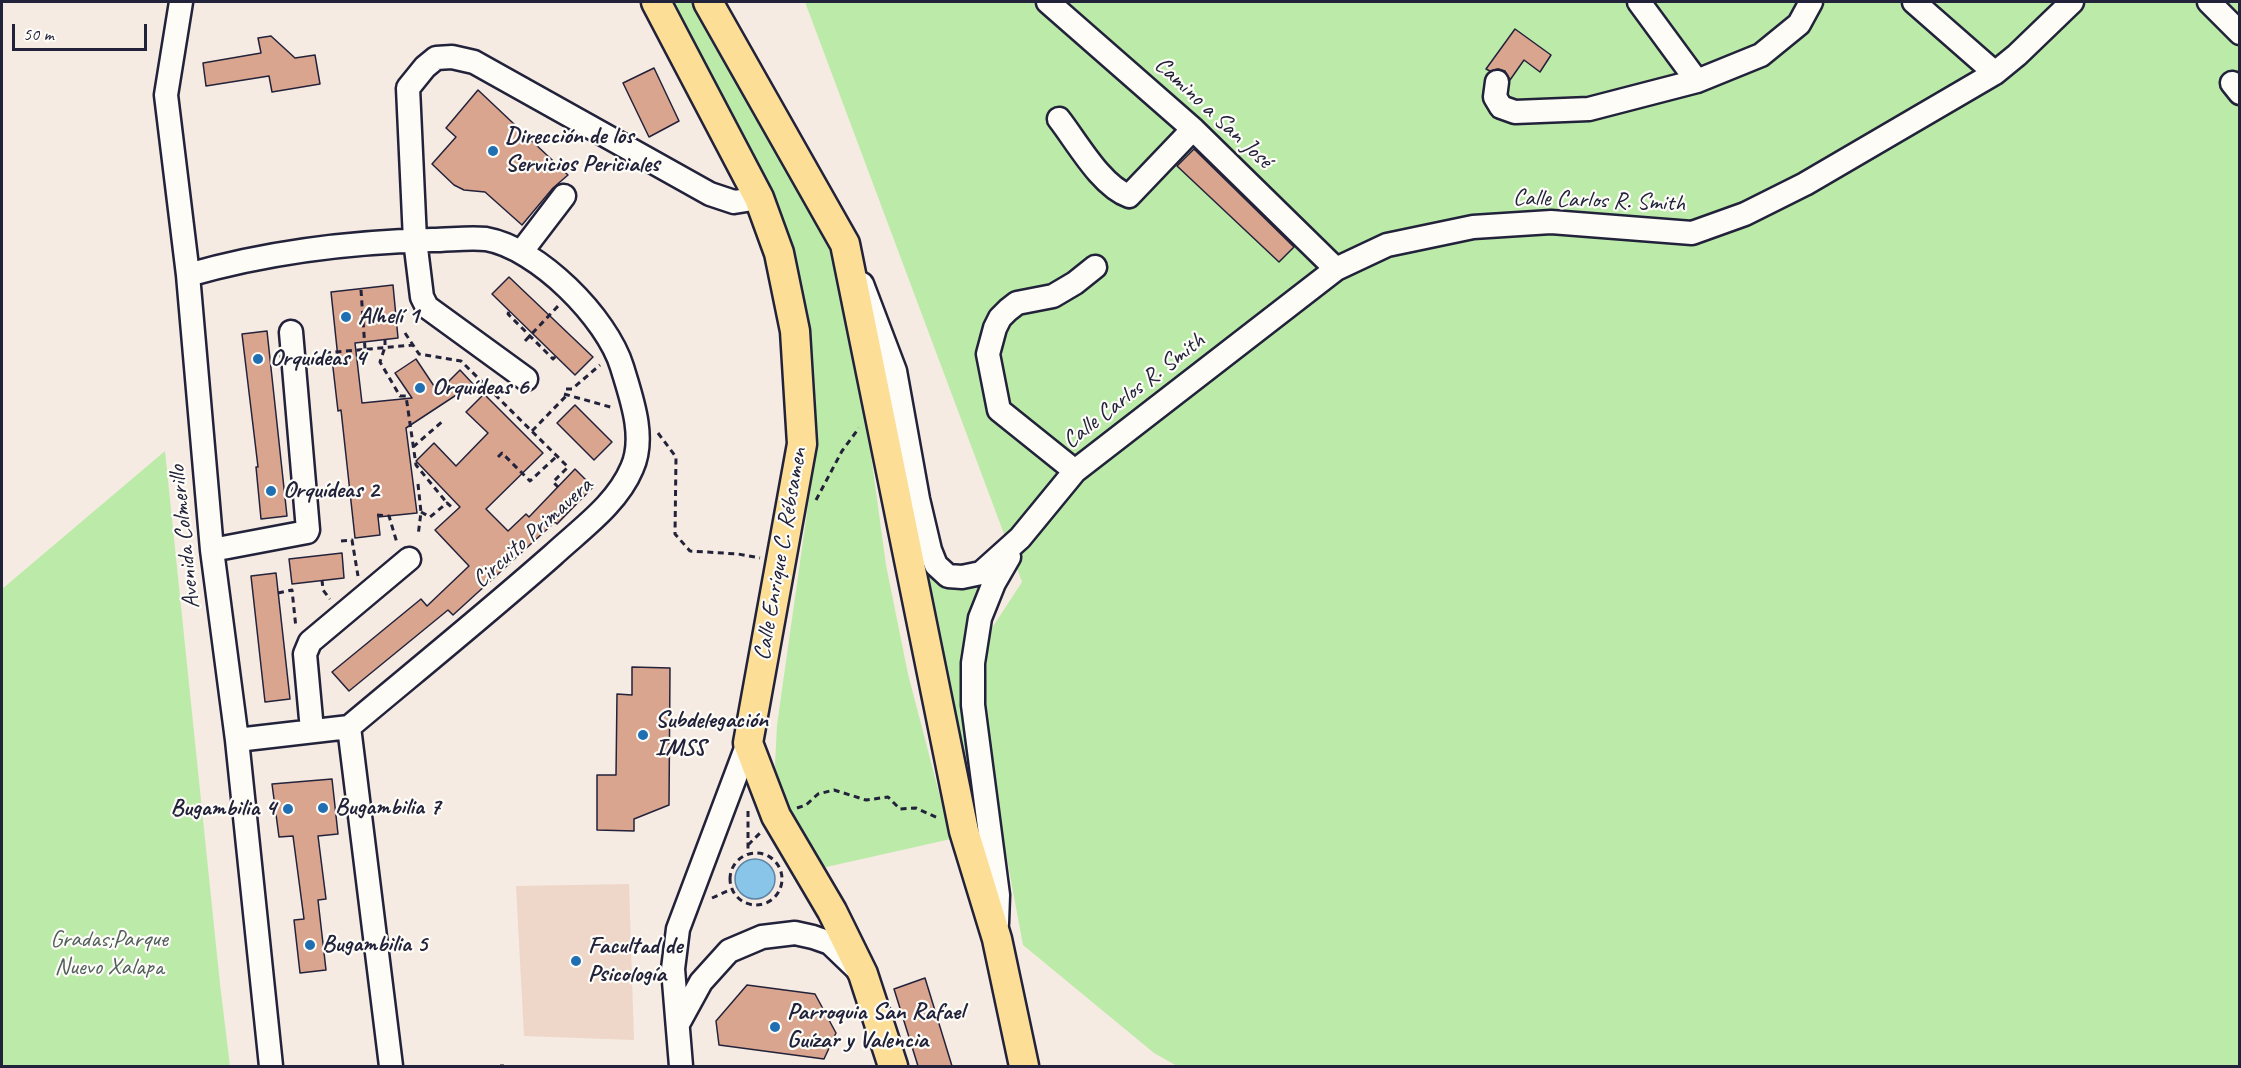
<!DOCTYPE html>
<meta charset="utf-8">
<style>
body{margin:0}
#map{position:relative;width:2241px;height:1068px;overflow:hidden;background:#f6ebe2;font-family:Caveat,sans-serif}
canvas{display:block}
.frame{position:absolute;inset:0;border:3px solid #22223b;pointer-events:none}
.scale{position:absolute;left:12px;top:24px;width:135px;height:27px;box-sizing:border-box;border:3px solid #22223b;border-top:0;padding-left:8px;font-size:18px;line-height:21px;white-space:nowrap;color:#22223b;-webkit-text-stroke:4px #fdfcf7;paint-order:stroke}
</style>
<div id="map">
<canvas width="2241" height="1068"></canvas>
<div class="frame"></div>
<div class="scale">50 m</div>
</div>
<script>
const g = document.querySelector('canvas').getContext('2d');
g.lineJoin = 'round';
function fillPath(path, color) { g.fillStyle = color; g.fill(path, 'evenodd'); }
function stroke(path, color, width, dash) { g.strokeStyle = color; g.lineWidth = width; g.lineCap = dash ? 'butt' : 'round'; g.setLineDash(dash || []); g.stroke(path); }
function label(font, color, halo, rows, align = 'center') {
  g.font = font + ' Caveat,sans-serif'; g.lineWidth = 4.5; g.setLineDash([]); g.textBaseline = 'middle'; g.strokeStyle = halo; g.fillStyle = color; for (const [text, x, y, turn = 0] of rows) {
    g.save(); g.translate(x, y); g.rotate((+turn || 0) * Math.PI / 180); g.textAlign = isNaN(turn) ? turn : align; if (halo) g.strokeText(text, 0, 0); g.fillText(text, 0, 0); g.restore();
  }
}
fillPath(new Path2D(`
 M 629,884 L 634,1040 L 524,1036 L 516,886 Z`), '#eed6c9');
fillPath(new Path2D(`
 M 673,2 L 692,2 L 785,163 L 814,218 L 830,251 L 853,323 L 886,565 L 908,674 L 951,839 L 822,868 L 778,793 L 775,765 L 777,725 L 813,470 L 816,405 L 807,328 L 768,189 Z
 M 805,2 L 2239,2 L 2239,1066 L 1177,1066 L 1154,1053 L 1023,945 L 984,736 L 988,634 L 1022,582 Z
 M 884,364 L 925,567 L 983,584 L 964,725 L 975,815 Z
 M 165,451 L 220,984 L 230,1066 L 2,1066 L 2,589 Z`), '#bceba9');
const water = new Path2D(`
 M735 879a20 20 0 1 1 40 0a20 20 0 1 1-40 0Z`);
fillPath(water, '#88c5e8');
stroke(water, '#5f84a3', 1.5);
const building = new Path2D(`
 M 1515,29 L 1551,55 L 1540,72 L 1524,60 L 1510,80 L 1505,71 L 1498,69 L 1490,71 L 1486,69 Z
 M 271,36 L 295,58 L 315,55 L 320,84 L 272,92 L 269,76 L 206,86 L 203,63 L 261,53 L 258,38 Z
 M 654,68 L 679,121 L 649,137 L 623,83 Z
 M 478,90 L 568,175 L 553,188 L 522,225 L 485,192 L 464,190 L 454,185 L 432,164 L 456,137 L 446,128 Z
 M 1194,149 L 1294,247 L 1279,262 L 1177,166 Z
 M 509,277 L 593,357 L 575,375 L 492,294 Z
 M 393,285 L 398,338 L 355,343 L 362,403 L 412,398 L 395,373 L 416,359 L 438,392 L 460,370 L 473,384 L 406,428 L 417,513 L 378,517 L 380,535 L 355,538 L 341,410 L 338,411 L 332,359 L 338,358 L 331,292 Z
 M 267,331 L 287,516 L 261,519 L 256,467 L 258,467 L 242,334 Z
 M 484,394 L 543,453 L 486,509 L 508,531 L 526,514 L 529,517 L 575,469 L 593,487 L 557,524 L 555,522 L 453,615 L 448,610 L 349,691 L 332,672 L 421,599 L 427,606 L 469,566 L 435,530 L 460,507 L 416,461 L 434,443 L 456,466 L 488,433 L 466,412 Z
 M 575,405 L 612,442 L 594,460 L 557,423 Z
 M 342,553 L 344,578 L 292,584 L 289,559 Z
 M 276,573 L 290,699 L 265,702 L 251,576 Z
 M 632,667 L 670,668 L 669,805 L 634,819 L 634,831 L 597,830 L 597,775 L 616,775 L 617,694 L 632,695 Z
 M 332,779 L 338,834 L 318,836 L 326,899 L 318,900 L 326,970 L 300,973 L 294,920 L 304,919 L 293,836 L 279,837 L 272,784 Z
 M 925,978 L 952,1066 L 918,1066 L 894,989 Z
 M 747,985 L 815,994 L 836,1033 L 824,1059 L 719,1045 L 716,1021 Z`);
fillPath(building, '#daa58f');
stroke(building, '#22223b', 1.5);
const minor = new Path2D(`
 M 181,2 L 166,95 L 188,275 L 212,550 L 237,740 L 271,1066
 M 1048,2 L 1193,129 L 1336,269
 M 1639,2 L 1697,81
 M 1914,2 L 1995,73
 M 2209,2 L 2240,33
 M 1497,82 L 1495,97 L 1501,107 L 1515,112 L 1589,109 L 1697,81 L 1761,55 L 1799,24 L 1811,2
 M 2232,83 L 2240,93
 M 1059,119 C 1077,142 1101,186 1129,196 L 1193,129
 M 522,251 L 564,196
 M 188,275 C 268,252 349,242 432,240 C 449,240 469,237 486,239 C 538,248 607,318 622,367 C 631,397 646,437 632,468 C 617,504 581,529 553,555 C 486,614 417,670 349,727
 M 862,284 L 895,371 L 918,499 L 930,550 L 936,565 L 948,576 L 962,577 L 981,573 L 1020,538 L 1075,471 L 1336,269 L 1387,245 L 1473,227 L 1551,222 L 1692,233 L 1745,214 L 1805,184 L 1995,73 L 2017,55 L 2072,2
 M 526,379 L 427,307 L 422,297 L 415,240 L 408,88 L 425,67 L 436,58 L 452,57 L 474,62 L 710,194 L 734,202 L 759,198
 M 1075,471 L 999,410 L 988,354 L 995,328 L 1000,318 L 1008,310 L 1017,303 L 1053,296 L 1075,283 L 1095,267
 M 212,550 L 307,532 L 308,530 L 291,332
 M 349,727 L 391,1066
 M 312,730 L 305,654 L 310,642 L 409,559
 M 237,740 L 349,727
 M 997,923 L 998,895 L 973,705 L 973,663 L 980,618 L 994,583 L 1009,557
 M 678,1024 L 701,982 L 729,951 L 762,937 L 795,933 L 813,937 L 830,943 L 855,967
 M 681,1066 L 673,969 L 678,929 L 748,743`);
const major = new Path2D(`
 M 656,2 L 759,198 L 779,253 L 795,331 L 802,444 L 748,743 L 776,816 L 832,911 L 863,974 L 893,1066
 M 708,2 L 845,244 L 964,831 L 997,939 L 1024,1066`);
stroke(minor, '#22223b', 27);
stroke(major, '#22223b', 33);
stroke(new Path2D(`
 M 361,290 L 365,349
 M 509,312 L 508,314 L 553,359 L 556,356
 M 405,333 L 419,354 L 461,361 L 568,467 L 553,482 L 558,487
 M 385,339 L 385,347 L 380,362 L 400,396 L 406,396 L 416,465 L 447,503
 M 525,341 L 559,305
 M 325,353 L 413,345
 M 566,389 L 572,389 L 600,365
 M 564,394 L 614,408
 M 532,431 L 567,395
 M 658,433 L 676,457 L 675,534 L 690,551 L 738,554 L 760,558
 M 413,447 L 444,420
 M 498,457 L 502,453 L 530,481 L 557,456
 M 418,484 L 421,512 L 418,536
 M 816,500 L 842,451 L 859,428
 M 421,512 L 430,517 L 447,503 L 454,509
 M 377,515 L 389,516 L 397,543
 M 341,541 L 352,540 L 358,576
 M 322,580 L 323,590 L 330,599
 M 278,593 L 292,590 L 296,628
 M 797,808 L 806,805 L 818,794 L 834,790 L 866,800 L 888,797 L 900,809 L 916,808 L 938,818
 M 748,811 L 748,854
 M 748,845 L 760,833
 M730 879a26 26 0 1 1 52 0a26 26 0 1 1-52 0Z
 M 712,898 L 732,889
 M 500,1066 L 504,1066`), '#22223b', 3, [6, 4.5]);
stroke(minor, '#fdfcf7', 22);
stroke(major, '#fcde96', 28);
for (const [x, y, r, color] of [
 [493,151,6,"#1f6fb2"],
 [346,317,6,"#1f6fb2"],
 [258,359,6,"#1f6fb2"],
 [420,388,6,"#1f6fb2"],
 [271,491,6,"#1f6fb2"],
 [643,735,6,"#1f6fb2"],
 [323,808,6,"#1f6fb2"],
 [288,809,6,"#1f6fb2"],
 [310,945,6,"#1f6fb2"],
 [576,961,6,"#1f6fb2"],
 [775,1027,6,"#1f6fb2"]
]) { const dot = new Path2D(); dot.arc(x, y, r, 0, 2 * Math.PI); g.fillStyle = color; g.fill(dot); stroke(dot, '#fdfcf7', 2); }
label('24px', '#22223b', '#fdfcf7', [
 ["Camino a San José",1213,113,43],
 ["Calle Carlos R. Smith",1599,201,2],
 ["Calle Carlos R. Smith",1134,391,-38],
 ["Circuito Primavera",533,533,-42],
 ["Avenida Colmerillo",185,537,-96],
 ["Calle Enrique C. Rébsamen",781,554,-80]
]);
label('bold 24px', '#22223b', '#fdfcf7', [
 ["Dirección de los",505,137],
 ["Servicios Periciales",505,165],
 ["Alhelí 1",358,317],
 ["Orquídeas 4",270,359],
 ["Orquídeas 6",432,388],
 ["Orquídeas 2",283,491],
 ["Subdelegación",655,721],
 ["IMSS",655,749],
 ["Bugambilia 7",335,808],
 ["Bugambilia 4",276,809,"right"],
 ["Bugambilia 5",322,945],
 ["Facultad de",588,947],
 ["Psicología",588,975],
 ["Parroquia San Rafael",787,1013],
 ["Guízar y Valencia",787,1041]
], 'left');
label('24px', '#505e5c', '#fdfcf7', [
 ["Gradas;Parque",109,940],
 ["Nuevo Xalapa",109,968]
]);
</script>
